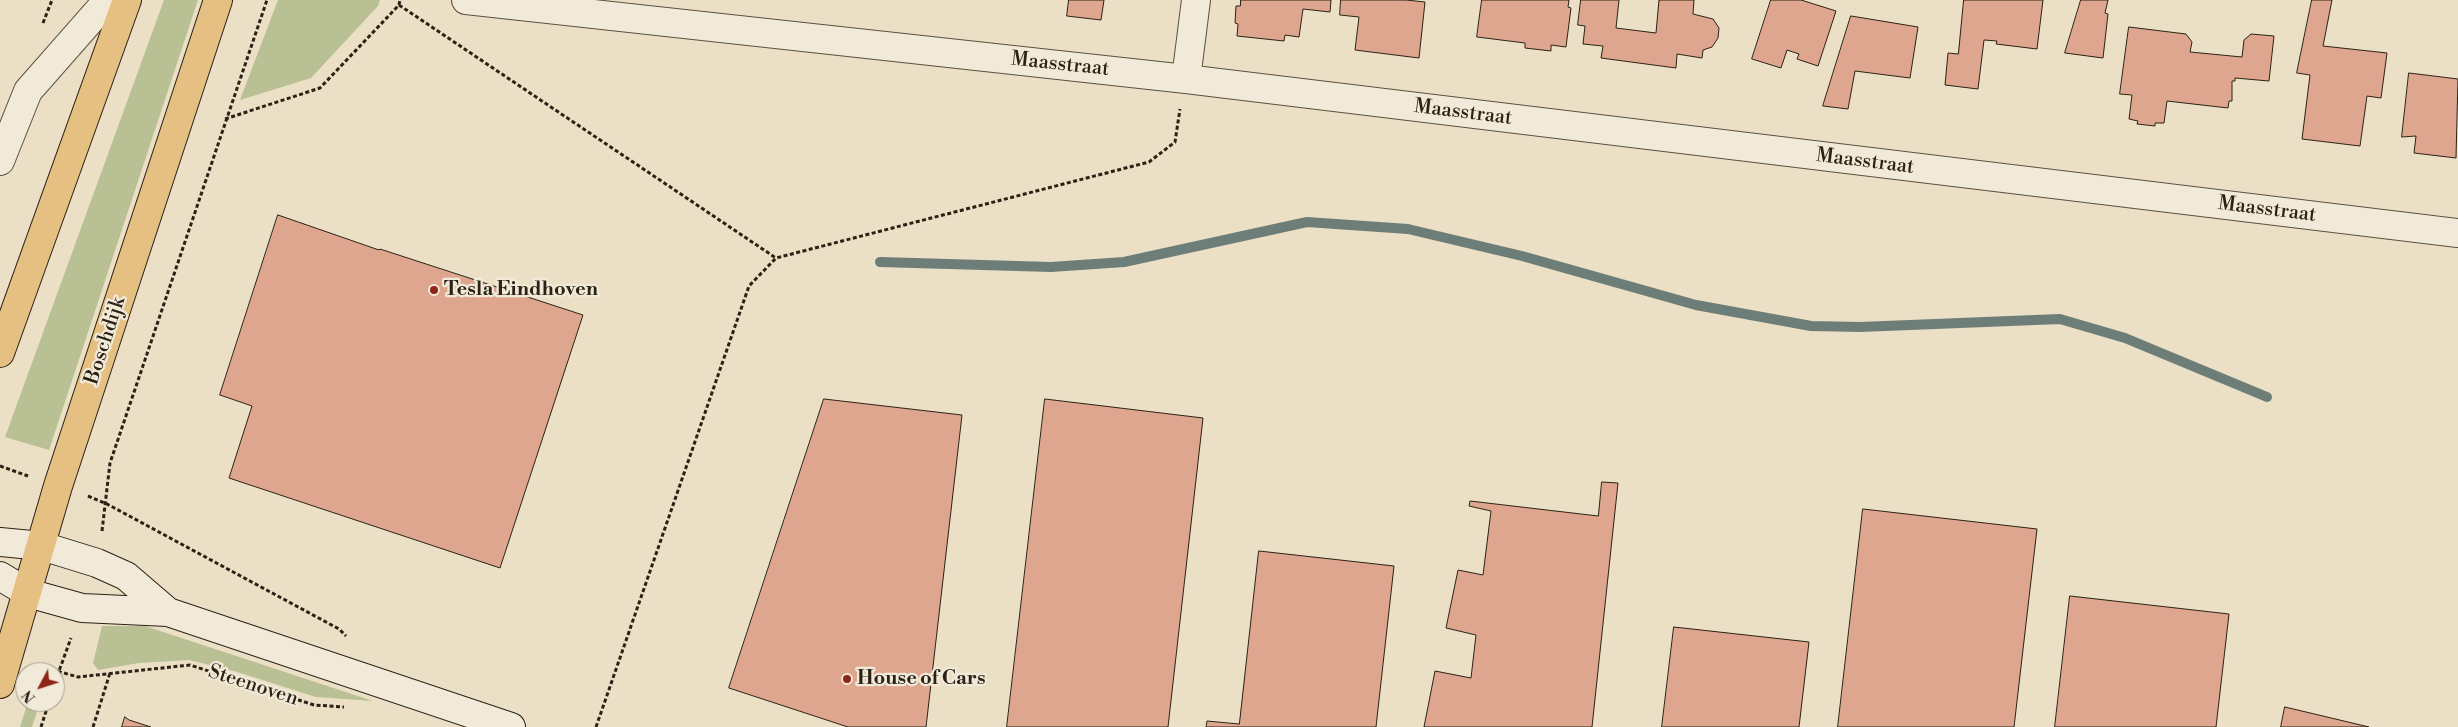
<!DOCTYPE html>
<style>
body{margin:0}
#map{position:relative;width:2458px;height:727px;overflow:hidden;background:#ebdfc5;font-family:"Libre Bodoni",serif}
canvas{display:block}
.north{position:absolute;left:15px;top:662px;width:50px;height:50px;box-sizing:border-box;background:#f2ead9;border:1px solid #a29a8b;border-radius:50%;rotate:230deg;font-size:14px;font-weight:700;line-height:20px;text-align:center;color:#2b2215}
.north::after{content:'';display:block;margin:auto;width:18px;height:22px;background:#8f2418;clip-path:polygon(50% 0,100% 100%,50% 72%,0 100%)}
</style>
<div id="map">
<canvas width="2458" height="727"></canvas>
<div class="north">N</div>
</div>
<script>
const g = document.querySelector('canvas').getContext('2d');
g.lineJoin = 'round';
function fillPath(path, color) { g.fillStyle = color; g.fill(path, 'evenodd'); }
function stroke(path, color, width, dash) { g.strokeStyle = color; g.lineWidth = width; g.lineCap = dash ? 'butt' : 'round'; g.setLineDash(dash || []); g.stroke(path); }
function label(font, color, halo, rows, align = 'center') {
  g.font = font + ' "Libre Bodoni",serif'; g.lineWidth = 4.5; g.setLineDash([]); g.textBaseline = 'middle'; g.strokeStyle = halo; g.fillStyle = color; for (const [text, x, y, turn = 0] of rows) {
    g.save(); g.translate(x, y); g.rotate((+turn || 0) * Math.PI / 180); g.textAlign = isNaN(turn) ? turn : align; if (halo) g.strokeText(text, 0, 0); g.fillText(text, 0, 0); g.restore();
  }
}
fillPath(new Path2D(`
 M 164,0 L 198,0 L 49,450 L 5,437 Z
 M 278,0 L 380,0 L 378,6 L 311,78 L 240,100 Z
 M 102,626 L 145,626 L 373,701 L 316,697 L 234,671 L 189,660 L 139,663 L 98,670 L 93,663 Z
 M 28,702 L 40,702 L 32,727 L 20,727 Z`), '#b9c194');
stroke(new Path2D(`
 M 880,262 L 1051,267 L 1124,262 L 1307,222 L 1408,229 L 1522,256 L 1696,305 L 1811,326 L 1860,327 L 2060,319 L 2125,338 L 2267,397`), '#6c7e77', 10);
const building = new Path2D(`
 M 1069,0 L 1104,0 L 1101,20 L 1067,16 Z
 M 1241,0 L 1331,0 L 1330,12 L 1303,9 L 1299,37 L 1285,35 L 1284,41 L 1237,36 L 1238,24 L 1235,23 L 1236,6 L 1240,6 Z
 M 1341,0 L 1406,0 L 1425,2 L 1419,58 L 1355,50 L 1359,17 L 1340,15 Z
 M 1482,0 L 1569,0 L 1568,7 L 1571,8 L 1566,47 L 1551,45 L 1551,51 L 1525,48 L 1525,43 L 1477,37 Z
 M 1581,0 L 1619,0 L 1616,28 L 1656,33 L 1659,0 L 1694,0 L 1693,14 L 1713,19 L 1719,28 L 1718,38 L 1712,47 L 1703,50 L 1702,58 L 1677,54 L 1676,68 L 1601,58 L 1603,46 L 1583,44 L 1585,26 L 1578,25 Z
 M 1771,0 L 1801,0 L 1836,11 L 1818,66 L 1797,59 L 1799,54 L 1787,50 L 1781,68 L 1752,59 Z
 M 1964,0 L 2043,0 L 2037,49 L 1996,44 L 1997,41 L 1984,40 L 1978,89 L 1945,85 L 1948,53 L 1958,54 Z
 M 2081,0 L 2108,0 L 2105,13 L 2108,14 L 2103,58 L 2065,53 Z
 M 2312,0 L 2332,0 L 2323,46 L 2387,53 L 2381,98 L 2367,96 L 2360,146 L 2302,139 L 2310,75 L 2297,73 Z
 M 1851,16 L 1918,27 L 1910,78 L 1855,71 L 1848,109 L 1823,106 Z
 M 2129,27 L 2186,34 L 2192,42 L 2190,52 L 2242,57 L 2244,40 L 2251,34 L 2274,36 L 2269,81 L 2235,78 L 2235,81 L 2232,81 L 2232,101 L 2229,101 L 2228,108 L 2167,101 L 2164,123 L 2155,123 L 2155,126 L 2137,124 L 2138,121 L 2129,119 L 2132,95 L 2120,94 Z
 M 2409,73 L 2458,79 L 2456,158 L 2414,153 L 2416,136 L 2402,137 Z
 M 278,215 L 379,250 L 380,249 L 583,315 L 500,568 L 229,478 L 252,406 L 220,395 Z
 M 824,399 L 962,415 L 926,727 L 848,727 L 729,688 Z
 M 1045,399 L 1203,418 L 1168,727 L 1007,727 Z
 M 1602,482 L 1618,483 L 1592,727 L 1424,727 L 1435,671 L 1471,678 L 1476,635 L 1446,628 L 1458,570 L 1483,575 L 1491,511 L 1469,506 L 1470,501 L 1598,516 Z
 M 1863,509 L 2037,529 L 2014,727 L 1838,727 Z
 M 1259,551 L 1394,566 L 1376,727 L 1206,727 L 1207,721 L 1239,724 Z
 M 2070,596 L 2229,614 L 2216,727 L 2055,727 Z
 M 1674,627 L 1809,642 L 1799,727 L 1662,727 Z
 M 2285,707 L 2369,727 L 2281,727 Z
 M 125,717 L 129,720 L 151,727 L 122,727 Z`);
fillPath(building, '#dea68f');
stroke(building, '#2b2215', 1);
const street = new Path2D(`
 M 466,0 L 1186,79 L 2458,233
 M 1186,79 L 1196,0
 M 0,161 L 28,91 L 108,0`);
const secondary = new Path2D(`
 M 0,542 L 42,546 L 97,563 L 126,576 L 168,612
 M 0,576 L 28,593 L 82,608 L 168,612 L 511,727`);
const primary = new Path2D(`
 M 0,353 L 127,0
 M 0,684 L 58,486 L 218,0`);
stroke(street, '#5b5141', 30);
stroke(secondary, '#2b2215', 30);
stroke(primary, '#2b2215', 30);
stroke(new Path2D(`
 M 399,5 L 776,258
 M 43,23 L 52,0
 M 225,119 L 320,88 L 399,5 L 400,0
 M 0,466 L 28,476
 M 88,496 L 107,504 L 339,629 L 346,636
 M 102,531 L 110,463 L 267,0
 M 39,666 L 78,677 L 190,665 L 314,705 L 344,707
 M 55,682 L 71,638
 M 41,727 L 49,702
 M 93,727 L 110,673
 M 596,727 L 749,286 L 776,258 L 1149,162 L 1175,142 L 1180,109`), '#2b2215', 3, [4, 2.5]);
stroke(street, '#f2ead9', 28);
stroke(secondary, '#f2ead9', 28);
stroke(primary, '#e6c082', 28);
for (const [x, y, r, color] of [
 [434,290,5,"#8f2418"],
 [847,679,5,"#8f2418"]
]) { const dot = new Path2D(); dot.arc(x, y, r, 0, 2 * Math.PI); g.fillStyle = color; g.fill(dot); stroke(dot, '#f2ead9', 2); }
label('20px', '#2b2215', '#f2ead9', [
 ["Maasstraat",1060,65,6],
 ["Maasstraat",1463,113,7],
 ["Maasstraat",1865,162,7],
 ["Maasstraat",2267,210,7],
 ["Boschdijk",106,341,-72],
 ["Steenoven",253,686,18]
]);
label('bold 20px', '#2b2215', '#f2ead9', [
 ["Tesla Eindhoven",444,290],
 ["House of Cars",857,679]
], 'left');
</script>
